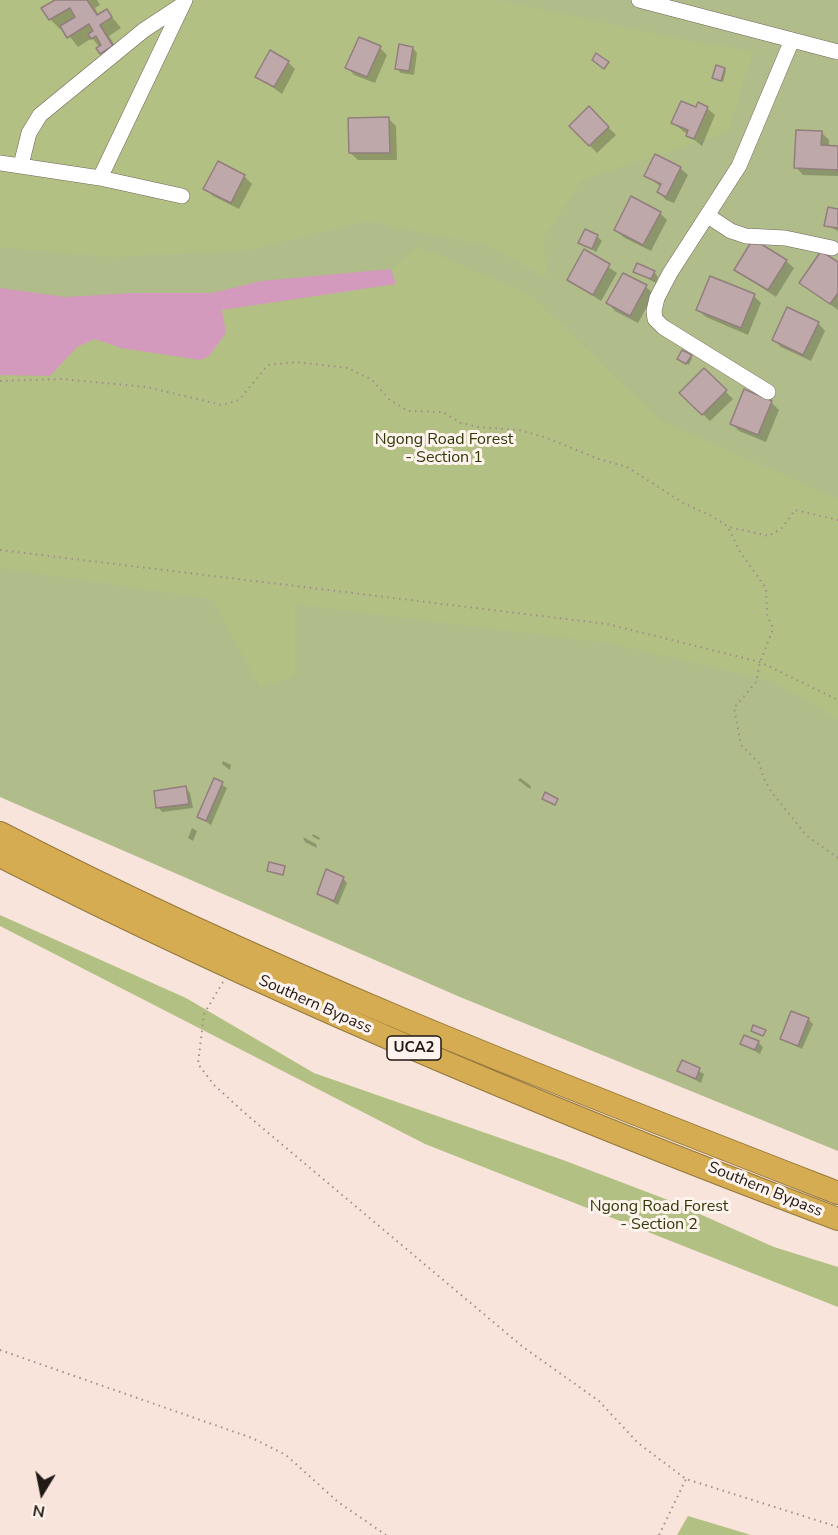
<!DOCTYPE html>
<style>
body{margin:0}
#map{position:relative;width:838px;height:1535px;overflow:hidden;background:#f8e4da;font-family:"Nunito Sans",sans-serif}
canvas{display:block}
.north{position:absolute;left:12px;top:1463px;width:60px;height:60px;-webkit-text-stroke:4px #fff3ed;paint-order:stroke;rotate:190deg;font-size:16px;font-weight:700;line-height:24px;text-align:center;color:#201915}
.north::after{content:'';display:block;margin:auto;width:21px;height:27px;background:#201915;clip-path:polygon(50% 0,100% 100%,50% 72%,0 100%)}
</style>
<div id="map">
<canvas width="838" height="1535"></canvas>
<div class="north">N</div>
</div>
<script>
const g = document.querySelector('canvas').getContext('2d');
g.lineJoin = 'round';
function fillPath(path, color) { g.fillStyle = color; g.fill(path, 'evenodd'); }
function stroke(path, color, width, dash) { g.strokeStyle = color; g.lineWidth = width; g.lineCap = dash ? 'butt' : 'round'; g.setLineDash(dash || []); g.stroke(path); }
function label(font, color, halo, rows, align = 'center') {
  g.font = font + ' "Nunito Sans",sans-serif'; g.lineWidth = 6; g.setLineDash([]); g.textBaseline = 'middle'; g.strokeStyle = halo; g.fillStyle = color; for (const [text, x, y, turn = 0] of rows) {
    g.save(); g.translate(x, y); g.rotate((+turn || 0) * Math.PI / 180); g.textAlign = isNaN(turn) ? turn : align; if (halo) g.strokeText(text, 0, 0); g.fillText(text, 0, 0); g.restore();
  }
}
fillPath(new Path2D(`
 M 0,0 L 838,0 L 838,1151 L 460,997 L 0,797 Z`), '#b0bc89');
fillPath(new Path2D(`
 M 0,0 L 499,0 L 664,36 L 753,52 L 728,132 L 583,179 L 544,238 L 546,278 L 489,246 L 367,221 L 248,250 L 112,257 L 0,247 Z
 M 417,246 L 531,295 L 661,421 L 838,499 L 838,719 L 772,681 L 610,643 L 295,604 L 295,677 L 260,687 L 212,599 L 0,568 L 0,375 L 50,376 L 77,347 L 96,339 L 121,348 L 200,360 L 222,310 L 395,284 L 391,269 Z
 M 0,915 L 186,998 L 314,1073 L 563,1160 L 668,1200 L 774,1247 L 838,1267 L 838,1307 L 425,1144 L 0,926 Z
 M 688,1516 L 751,1535 L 677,1535 Z`), '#b3c083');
fillPath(new Path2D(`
 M 391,269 L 396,284 L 222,310 L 226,333 L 209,356 L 200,360 L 121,348 L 95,339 L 77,347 L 50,376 L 0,375 L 0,288 L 65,297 L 133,293 L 212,293 L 261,281 Z`), '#d49abd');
fillPath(new Path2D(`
 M 57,0 L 97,0 L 100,5 L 95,8 L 99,16 L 107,11 L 121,28 L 109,36 L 122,57 L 112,63 L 92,38 L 78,47 L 63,28 L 60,29 L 50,19 L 43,9 Z
 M 380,48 L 387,55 L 375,83 L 354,75 L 347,67 Z
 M 413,48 L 417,53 L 414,75 L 401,73 L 396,68 Z
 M 288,62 L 295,69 L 282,94 L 257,76 Z
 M 724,70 L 726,71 L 723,82 L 713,78 Z
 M 589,108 L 616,135 L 597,153 L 571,126 Z
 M 707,108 L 715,115 L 702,146 L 673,123 L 697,109 Z
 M 389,119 L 396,126 L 397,160 L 358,160 L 350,153 Z
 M 821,132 L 829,140 L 829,147 L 838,148 L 838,176 L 803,175 L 796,167 Z
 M 680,168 L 688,175 L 674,203 L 666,200 L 659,192 L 661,187 L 646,175 Z
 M 244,176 L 252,184 L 239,209 L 213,196 L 205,188 Z
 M 838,211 L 838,231 L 826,225 Z
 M 660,213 L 667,220 L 651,251 L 623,237 L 616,229 Z
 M 597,236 L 602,241 L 596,252 L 580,242 Z
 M 585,251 L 617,273 L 601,301 L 568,279 Z
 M 786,261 L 794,268 L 776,297 L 736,270 Z
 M 838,264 L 838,310 L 801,283 Z
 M 635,272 L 654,272 L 658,277 L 656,283 Z
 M 623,275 L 646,287 L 654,294 L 638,323 L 615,311 L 608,303 Z
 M 754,296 L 761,303 L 748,335 L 706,317 L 698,310 Z
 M 818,323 L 825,331 L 811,361 L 781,347 L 774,340 Z
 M 691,357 L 692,358 L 689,365 L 681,360 Z
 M 704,370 L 733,399 L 710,421 L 681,393 Z
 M 771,402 L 779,410 L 766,442 L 739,431 L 731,423 Z
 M 223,761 L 231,765 L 230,770 L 222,764 Z
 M 520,778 L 531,786 L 530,789 L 518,780 Z
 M 215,780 L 227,788 L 211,825 L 199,817 Z
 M 186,788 L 190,793 L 193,808 L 162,812 L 158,807 Z
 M 192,828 L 197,831 L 193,841 L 188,838 Z
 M 313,834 L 320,838 L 319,840 L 312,836 Z
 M 303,837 L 316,844 L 317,848 L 305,842 Z
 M 343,878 L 347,883 L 338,905 L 318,893 Z
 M 808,1019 L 813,1024 L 802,1049 L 782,1039 Z
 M 758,1042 L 763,1047 L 760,1054 L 742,1044 Z
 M 683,1062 L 704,1074 L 701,1083 L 679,1071 Z`), '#0003');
const building = new Path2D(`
 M 55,0 L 87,0 L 97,15 L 107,9 L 112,17 L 100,25 L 113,46 L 100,54 L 96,48 L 101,45 L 96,36 L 91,39 L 88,34 L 93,31 L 89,24 L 67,38 L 60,26 L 75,17 L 70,8 L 49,20 L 41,8 Z
 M 359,37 L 381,46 L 367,77 L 345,68 Z
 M 399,44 L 413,47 L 409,71 L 395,69 Z
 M 270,50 L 289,61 L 274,87 L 255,77 Z
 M 596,53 L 609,62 L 604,69 L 592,60 Z
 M 716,65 L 725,68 L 721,81 L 712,78 Z
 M 681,101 L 696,107 L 698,102 L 708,107 L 694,139 L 686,136 L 688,130 L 671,123 Z
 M 589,106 L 609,127 L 589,146 L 569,126 Z
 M 389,117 L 390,153 L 349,153 L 348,118 Z
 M 796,130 L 822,131 L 821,145 L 838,146 L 838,170 L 794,168 Z
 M 655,154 L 681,167 L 666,197 L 657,192 L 661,184 L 644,176 Z
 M 218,161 L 245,175 L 231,203 L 203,189 Z
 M 631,196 L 661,212 L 643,245 L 614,230 Z
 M 828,207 L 838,209 L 838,228 L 824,226 Z
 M 585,229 L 598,235 L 592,249 L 578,243 Z
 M 753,239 L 787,260 L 768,290 L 734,270 Z
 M 584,249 L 610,264 L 593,295 L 567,280 Z
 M 821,251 L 838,262 L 838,293 L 830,304 L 799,283 Z
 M 637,263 L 655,271 L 651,279 L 633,272 Z
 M 623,273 L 647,285 L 630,316 L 606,303 Z
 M 710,276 L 755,294 L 741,328 L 696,310 Z
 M 787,307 L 819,322 L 803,355 L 772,340 Z
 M 682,350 L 692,355 L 686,364 L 677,359 Z
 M 704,368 L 727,390 L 702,415 L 679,393 Z
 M 744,389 L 772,401 L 758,435 L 730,424 Z
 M 214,778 L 223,782 L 206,821 L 197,817 Z
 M 186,786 L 189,804 L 156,808 L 154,791 Z
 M 545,792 L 558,799 L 555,805 L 542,799 Z
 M 269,862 L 285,866 L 283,875 L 267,871 Z
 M 326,869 L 344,877 L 334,901 L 317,894 Z
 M 791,1011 L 809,1018 L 798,1046 L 780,1039 Z
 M 753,1025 L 766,1030 L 763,1036 L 751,1031 Z
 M 744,1035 L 759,1041 L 755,1050 L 740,1044 Z
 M 682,1060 L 700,1068 L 696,1079 L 677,1071 Z`);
fillPath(building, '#bea8a9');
stroke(building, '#937e7e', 1.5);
const minor = new Path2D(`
 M 639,0 L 838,52
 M 0,163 L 100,178
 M 21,165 L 29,133 L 40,115 L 144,30 L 182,5
 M 182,196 L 100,178 L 185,0
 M 708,216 L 731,231 L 746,236 L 785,238 L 832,248
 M 768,392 L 663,327 L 655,319 L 654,311 L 657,298 L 670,273 L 739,166 L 792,40`);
const highway = new Path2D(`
 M 0,833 C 270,973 555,1083 838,1193
 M 0,856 C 271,994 553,1112 838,1219`);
stroke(minor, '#73635a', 16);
stroke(highway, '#96793d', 24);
stroke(new Path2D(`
 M 0,381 L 61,379 L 147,387 L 222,405 L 239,400 L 268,365 L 296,362 L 348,368 L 372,380 L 390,400 L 408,411 L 443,412 L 461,423 L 479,427 L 519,430 L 547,438 L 599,459 L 627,467 L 685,504 L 710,515 L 729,527 L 769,536 L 782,528 L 795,510 L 838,520
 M 729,529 L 740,552 L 766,588 L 767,614 L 773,629 L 760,662 L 756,682 L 734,708 L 741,745 L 759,763 L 764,779 L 773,794 L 807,836 L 838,858
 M 0,550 L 607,624 L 760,662 L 838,700
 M 223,982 L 204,1014 L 198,1064 L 214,1085 L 247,1115 L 523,1347 L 599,1401 L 638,1443 L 686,1479 L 838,1527
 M 0,1350 L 252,1438 L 286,1455 L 338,1502 L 386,1535
 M 659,1535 L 686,1479`), '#9e8f88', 2, [1.5, 4.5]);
stroke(minor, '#fff', 15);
stroke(highway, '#d6ac52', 22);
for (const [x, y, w] of [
 [414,1048,54]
]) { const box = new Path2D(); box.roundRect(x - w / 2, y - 12, w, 24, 4.5); g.fillStyle = '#fff3ed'; g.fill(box); stroke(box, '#201915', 1.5); }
label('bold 15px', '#201915', null, [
 ["UCA2",414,1048]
]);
label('16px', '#31390a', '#fff3ed', [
 ["Ngong Road Forest",444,440],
 ["- Section 1",444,458],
 ["Ngong Road Forest",659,1207],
 ["- Section 2",659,1225]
]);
label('16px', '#201915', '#fff3ed', [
 ["Southern Bypass",315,1005,24],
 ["Southern Bypass",765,1190,22]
]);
</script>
